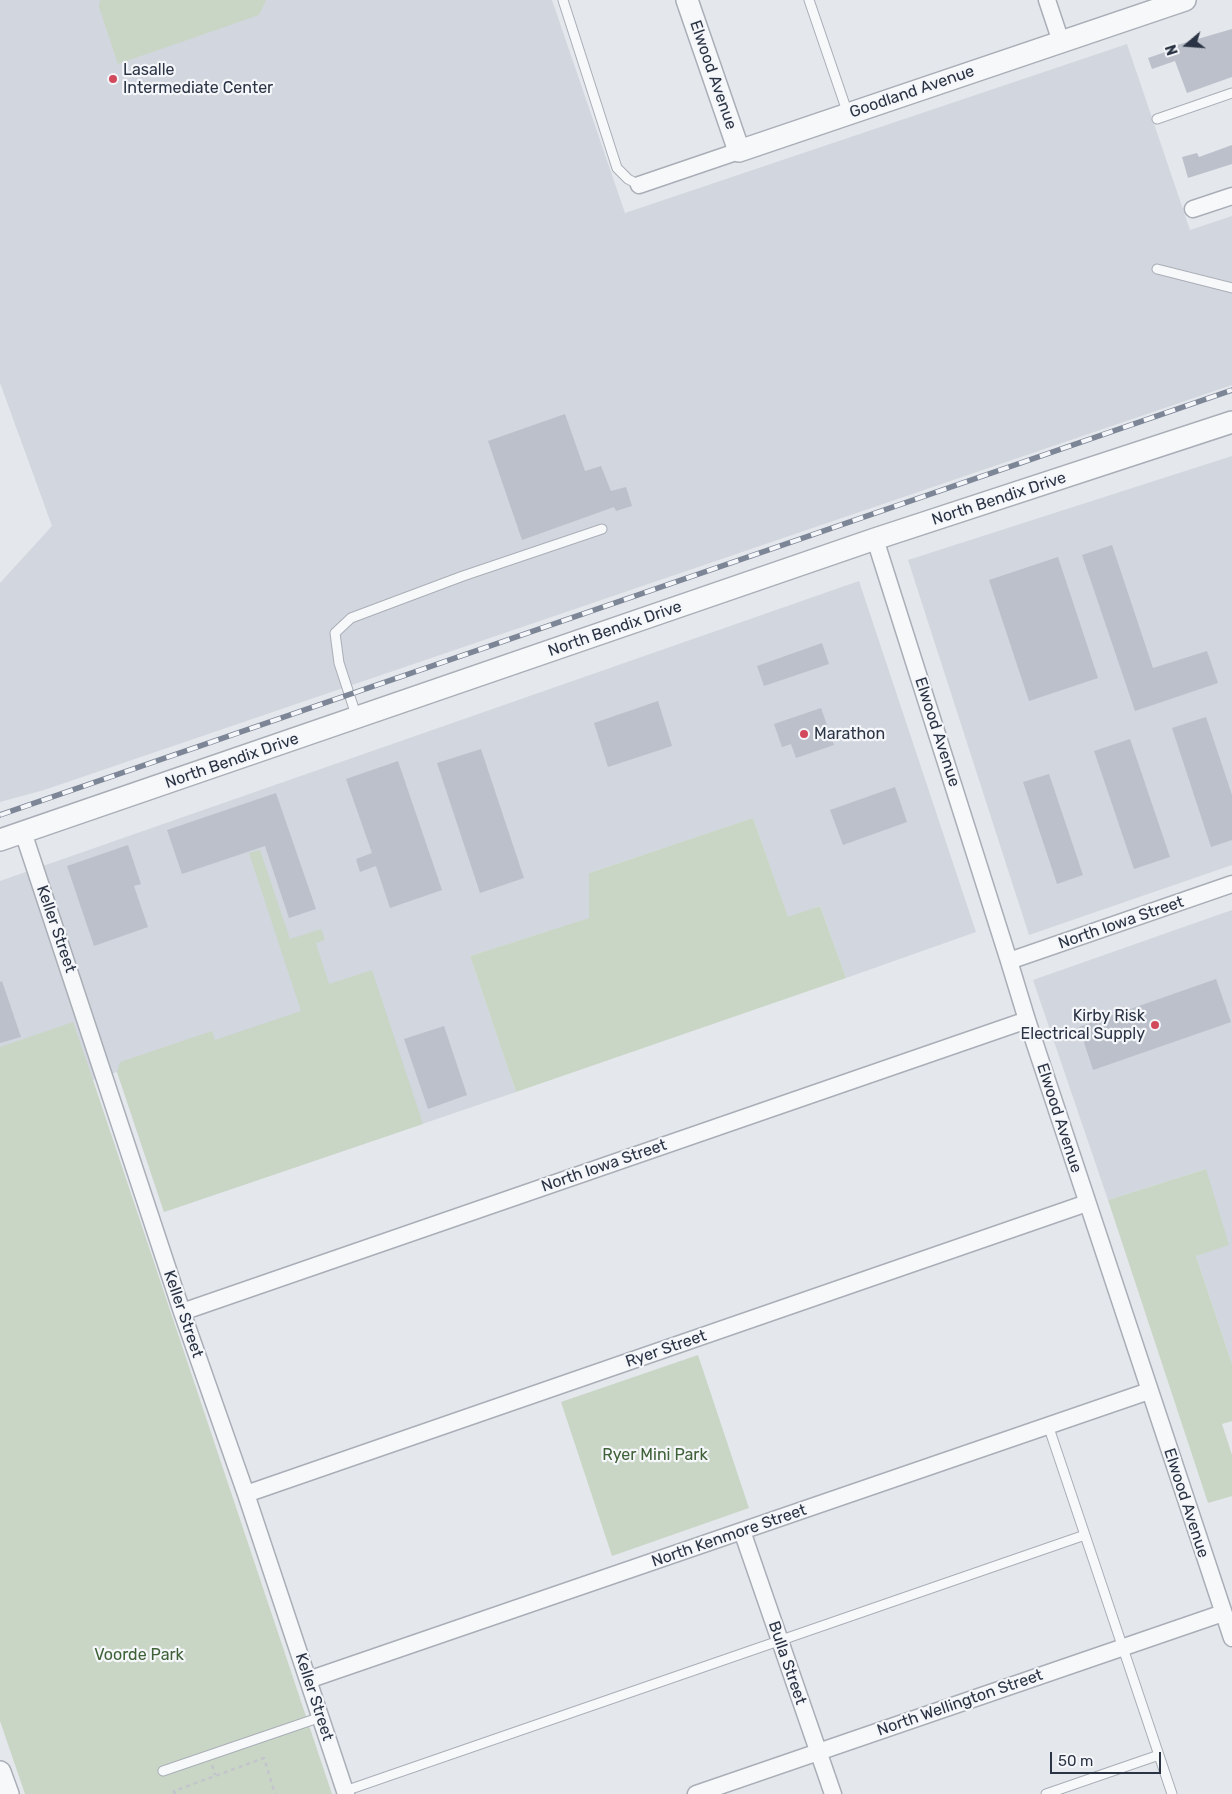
<!DOCTYPE html>
<style>
body{margin:0}
#map{position:relative;width:1232px;height:1794px;overflow:hidden;background:#e4e7ec;font-family:Rubik,sans-serif}
canvas{display:block}
.north{position:absolute;left:1162px;top:20px;width:50px;height:50px;-webkit-text-stroke:4px #f4f6f9;paint-order:stroke;rotate:252deg;font-size:14px;font-weight:700;line-height:20px;text-align:center;color:#2b3445}
.north::after{content:'';display:block;margin:auto;width:18px;height:22px;background:#2b3445;clip-path:polygon(50% 0,100% 100%,50% 72%,0 100%)}
.scale{position:absolute;left:1050px;top:1752px;width:111px;height:22px;box-sizing:border-box;border:2px solid #2b3445;border-top:0;padding-left:6px;font-size:15px;line-height:18px;white-space:nowrap;color:#2b3445;-webkit-text-stroke:4px #f4f6f9;paint-order:stroke}
</style>
<div id="map">
<canvas width="1232" height="1794"></canvas>
<div class="north">N</div>
<div class="scale">50 m</div>
</div>
<script>
const g = document.querySelector('canvas').getContext('2d');
g.lineJoin = 'round';
function fillPath(path, color) { g.fillStyle = color; g.fill(path, 'evenodd'); }
function stroke(path, color, width, dash) { g.strokeStyle = color; g.lineWidth = width; g.lineCap = dash ? 'butt' : 'round'; g.setLineDash(dash || []); g.stroke(path); }
function label(font, color, halo, rows, align = 'center') {
  g.font = font + ' Rubik,sans-serif'; g.lineWidth = 4.5; g.setLineDash([]); g.textBaseline = 'middle'; g.strokeStyle = halo; g.fillStyle = color; for (const [text, x, y, turn = 0] of rows) {
    g.save(); g.translate(x, y); g.rotate((+turn || 0) * Math.PI / 180); g.textAlign = isNaN(turn) ? turn : align; if (halo) g.strokeText(text, 0, 0); g.fillText(text, 0, 0); g.restore();
  }
}
fillPath(new Path2D(`
 M 0,0 L 552,0 L 625,213 L 1127,44 L 1190,230 L 1232,216 L 1232,385 L 44,790 L 0,802 L 0,583 L 52,526 L 0,383 Z
 M 1232,456 L 1232,865 L 1029,935 L 908,560 Z
 M 859,581 L 976,932 L 846,978 L 820,906 L 788,918 L 753,818 L 589,873 L 590,918 L 470,956 L 516,1092 L 164,1212 L 117,1072 L 0,1111 L 0,881 Z
 M 1232,910 L 1232,1364 L 1196,1256 L 1206,1169 L 1108,1200 L 1033,980 Z`), '#d2d6de');
fillPath(new Path2D(`
 M 100,0 L 266,0 L 259,15 L 118,64 L 99,7 Z
 M 753,818 L 788,917 L 820,906 L 846,978 L 516,1092 L 470,956 L 589,918 L 589,873 Z
 M 260,850 L 290,939 L 321,929 L 325,940 L 316,943 L 329,984 L 372,970 L 423,1124 L 164,1212 L 117,1072 L 120,1062 L 212,1031 L 215,1040 L 301,1011 L 249,853 Z
 M 73,1022 L 93,1080 L 332,1794 L 25,1794 L 0,1721 L 0,1047 Z
 M 1206,1169 L 1229,1245 L 1196,1256 L 1232,1364 L 1232,1421 L 1222,1424 L 1232,1455 L 1232,1496 L 1208,1503 L 1108,1200 Z
 M 698,1355 L 749,1508 L 612,1556 L 561,1402 Z`), '#c9d6c5');
fillPath(new Path2D(`
 M 1232,29 L 1232,77 L 1187,93 L 1175,61 L 1152,69 L 1148,58 L 1171,50 L 1170,47 Z
 M 1232,145 L 1232,164 L 1188,178 L 1182,157 L 1197,153 L 1199,157 Z
 M 565,414 L 585,471 L 601,466 L 611,491 L 626,487 L 632,506 L 616,511 L 614,507 L 522,540 L 488,441 Z
 M 1112,545 L 1153,668 L 1207,651 L 1218,683 L 1135,711 L 1082,555 Z
 M 1058,557 L 1098,678 L 1029,701 L 989,580 Z
 M 822,643 L 829,664 L 764,686 L 757,666 Z
 M 658,701 L 672,746 L 608,767 L 594,723 Z
 M 821,708 L 834,745 L 796,758 L 791,744 L 782,747 L 774,724 Z
 M 1206,717 L 1232,795 L 1232,840 L 1211,847 L 1172,728 Z
 M 1130,739 L 1170,857 L 1134,869 L 1094,751 Z
 M 481,749 L 524,878 L 480,893 L 437,763 Z
 M 398,761 L 442,890 L 390,908 L 376,866 L 360,872 L 356,859 L 372,853 L 346,779 Z
 M 1049,774 L 1083,875 L 1057,884 L 1023,782 Z
 M 895,787 L 907,822 L 843,845 L 830,810 Z
 M 276,793 L 316,909 L 289,918 L 265,846 L 182,874 L 167,830 Z
 M 128,845 L 141,884 L 134,886 L 148,927 L 94,946 L 67,866 Z
 M 1216,979 L 1231,1022 L 1093,1070 L 1079,1027 Z
 M 2,981 L 21,1037 L 0,1043 L 0,982 Z
 M 444,1026 L 467,1095 L 428,1109 L 404,1039 Z`), '#bbc0ca');
const service = new Path2D(`
 M 563,0 L 617,168 L 628,179 L 639,185
 M 809,0 L 848,114
 M 1157,119 L 1232,93
 M 1157,269 L 1232,288
 M 357,718 L 339,663 L 335,633 L 351,618 L 463,576 L 602,529
 M 1048,1425 L 1172,1794
 M 163,1771 L 321,1717
 M 345,1791 L 1085,1535
 M 1046,1794 L 1159,1755`);
const minor = new Path2D(`
 M 1047,0 L 1061,42
 M 639,185 L 739,151
 M 1193,209 L 1232,196
 M 875,539 L 1009,961 L 1027,1020 L 1232,1638
 M 23,832 L 182,1312 L 246,1494 L 346,1794
 M 1009,961 L 1232,884
 M 182,1312 L 1027,1020
 M 246,1494 L 1087,1203
 M 742,1531 L 833,1794
 M 308,1680 L 1149,1391
 M 696,1794 L 1223,1613`);
const tertiary = new Path2D(`
 M 687,0 L 739,151 L 1185,0
 M 0,840 L 875,539 L 1232,422
 M 0,1772 L 8,1794`);
stroke(service, '#a9aeb7', 11);
stroke(minor, '#a9aeb7', 19);
stroke(tertiary, '#a9aeb7', 24);
stroke(new Path2D(`
 M 212,1765 L 215,1775
 M 175,1794 L 174,1791 L 264,1758 L 275,1794`), '#c2c5cb', 2.5, [4, 4]);
stroke(service, '#f7f8fa', 9);
stroke(minor, '#f7f8fa', 16);
stroke(tertiary, '#f7f8fa', 21);
const rail = new Path2D(`
 M 0,815 L 1232,390`);
stroke(rail, '#7d8696', 5.5);
stroke(rail, '#f4f6f9', 4, [11]);
for (const [x, y, r, color] of [
 [113,79,5,"#d1495b"],
 [804,734,5,"#d1495b"],
 [1155,1025,5,"#d1495b"]
]) { const dot = new Path2D(); dot.arc(x, y, r, 0, 2 * Math.PI); g.fillStyle = color; g.fill(dot); stroke(dot, '#f4f6f9', 2); }
label('16px', '#2b3445', '#f4f6f9', [
 ["Lasalle",123,70],
 ["Intermediate Center",123,88],
 ["Marathon",814,734],
 ["Kirby Risk",1145,1016,"right"],
 ["Electrical Supply",1145,1034,"right"]
], 'left');
label('16px', '#2b3445', '#f4f6f9', [
 ["Elwood Avenue",713,75,71],
 ["Goodland Avenue",912,92,-19],
 ["North Bendix Drive",999,499,-18],
 ["North Bendix Drive",615,629,-19],
 ["Elwood Avenue",937,732,72],
 ["North Bendix Drive",232,761,-19],
 ["North Iowa Street",1121,923,-19],
 ["Keller Street",56,929,71],
 ["Elwood Avenue",1059,1118,72],
 ["North Iowa Street",604,1166,-19],
 ["Keller Street",183,1314,71],
 ["Ryer Street",666,1349,-19],
 ["Elwood Avenue",1186,1503,72],
 ["North Kenmore Street",729,1536,-19],
 ["Bulla Street",787,1663,71],
 ["Keller Street",314,1697,72],
 ["North Wellington Street",960,1703,-19]
]);
label('16px', '#3f6138', '#f4f6f9', [
 ["Ryer Mini Park",655,1455],
 ["Voorde Park",139,1655]
]);
</script>
